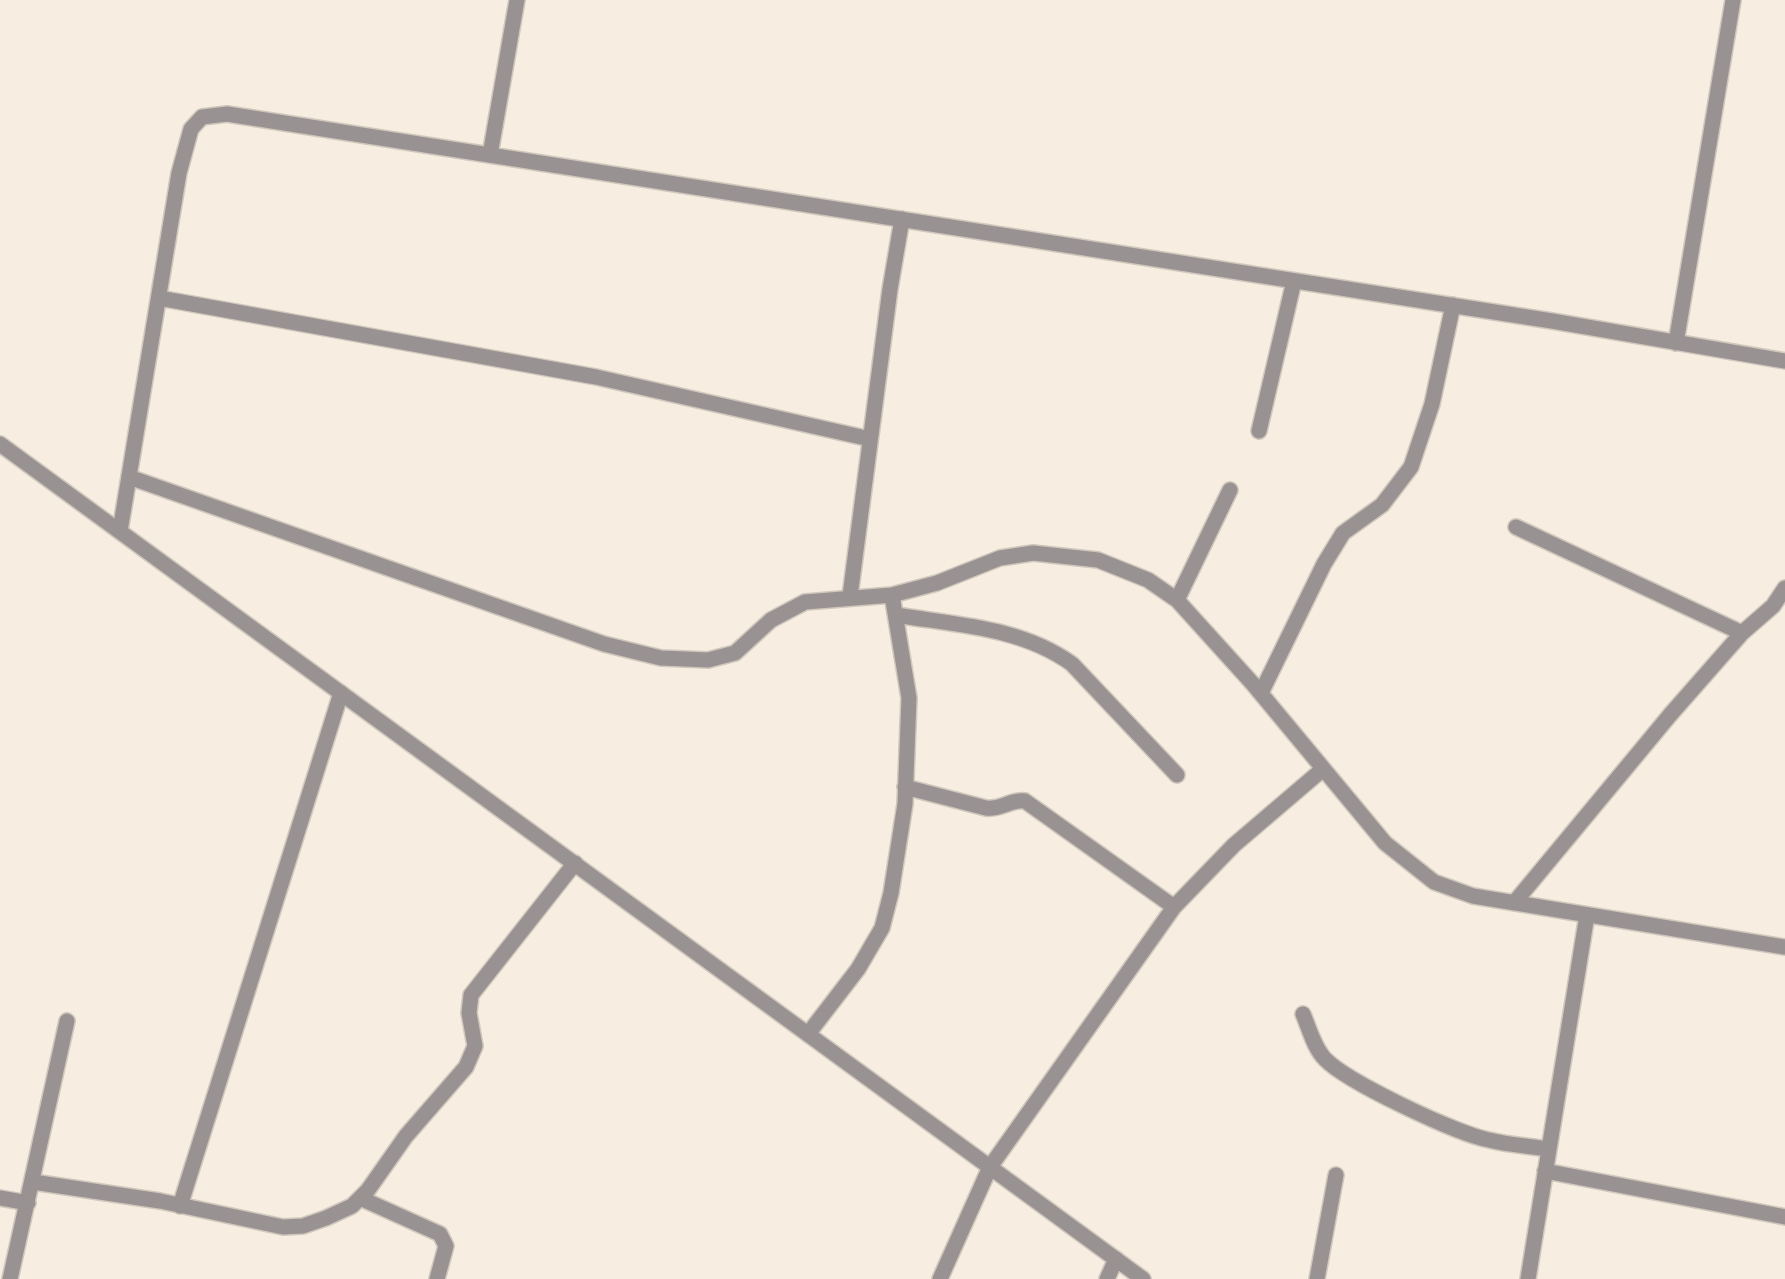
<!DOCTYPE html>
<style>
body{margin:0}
canvas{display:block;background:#f7ede1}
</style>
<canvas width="1785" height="1279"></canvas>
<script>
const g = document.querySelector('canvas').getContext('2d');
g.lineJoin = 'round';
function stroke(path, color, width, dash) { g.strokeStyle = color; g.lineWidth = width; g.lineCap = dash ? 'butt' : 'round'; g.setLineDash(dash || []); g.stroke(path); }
const minor = new Path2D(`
 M 490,155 L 517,0
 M 159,298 L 596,377 L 870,439
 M 1676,343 L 1733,0
 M 1259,431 L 1294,281
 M 129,477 L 604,644 L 661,658 L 708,660 L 735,653 L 771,620 L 805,602 L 892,595 L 937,583 L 1000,558 L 1033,553 L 1098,560 L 1148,580 L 1177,600 L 1253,684 L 1385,843 L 1434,882 L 1473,896 L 1785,947
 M 1516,527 L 1742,633
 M 120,531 L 179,173 L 191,129 L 202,117 L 227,114 L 1552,321 L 1785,361
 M 850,596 L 890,289 L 902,219
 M 1177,600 L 1230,490
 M 896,615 C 956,625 1021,627 1072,664 L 1177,775
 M 1261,693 L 1324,564 L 1343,533 L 1382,505 L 1411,467 L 1432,404 L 1453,305
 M 905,787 L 986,808 C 1001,810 1011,799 1025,801 L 1174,907
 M 1514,903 L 1670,715 L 1742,633 L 1773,606 L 1785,588
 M 1303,1014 C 1309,1028 1314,1048 1325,1059 C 1347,1082 1457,1134 1489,1140 C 1509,1145 1529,1146 1549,1149
 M 808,1034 L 858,969 L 882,928 L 891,893 L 905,804 L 909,698 L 892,595
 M 1545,1171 L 1785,1217
 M 33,1182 L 160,1201 L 283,1227 L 303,1226 L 326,1218 L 352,1206 L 368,1190 L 406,1136 L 466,1067 L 475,1046 L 469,1013 L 471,995 L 575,863
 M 0,1198 L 28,1203
 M 360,1198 L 440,1234 L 446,1246 L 437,1279
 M 180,1206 L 341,693
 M 10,1279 L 67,1021
 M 940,1279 L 990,1167 L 1174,907 L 1234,845 L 1323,769
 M 1107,1279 L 1116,1259
 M 1317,1279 L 1336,1175
 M 1528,1279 L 1587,915`);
const tertiary = new Path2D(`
 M 0,444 L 1143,1279`);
stroke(minor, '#d1c8bd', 18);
stroke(tertiary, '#d1c8bd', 18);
stroke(minor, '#999292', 15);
stroke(tertiary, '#999292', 15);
</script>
